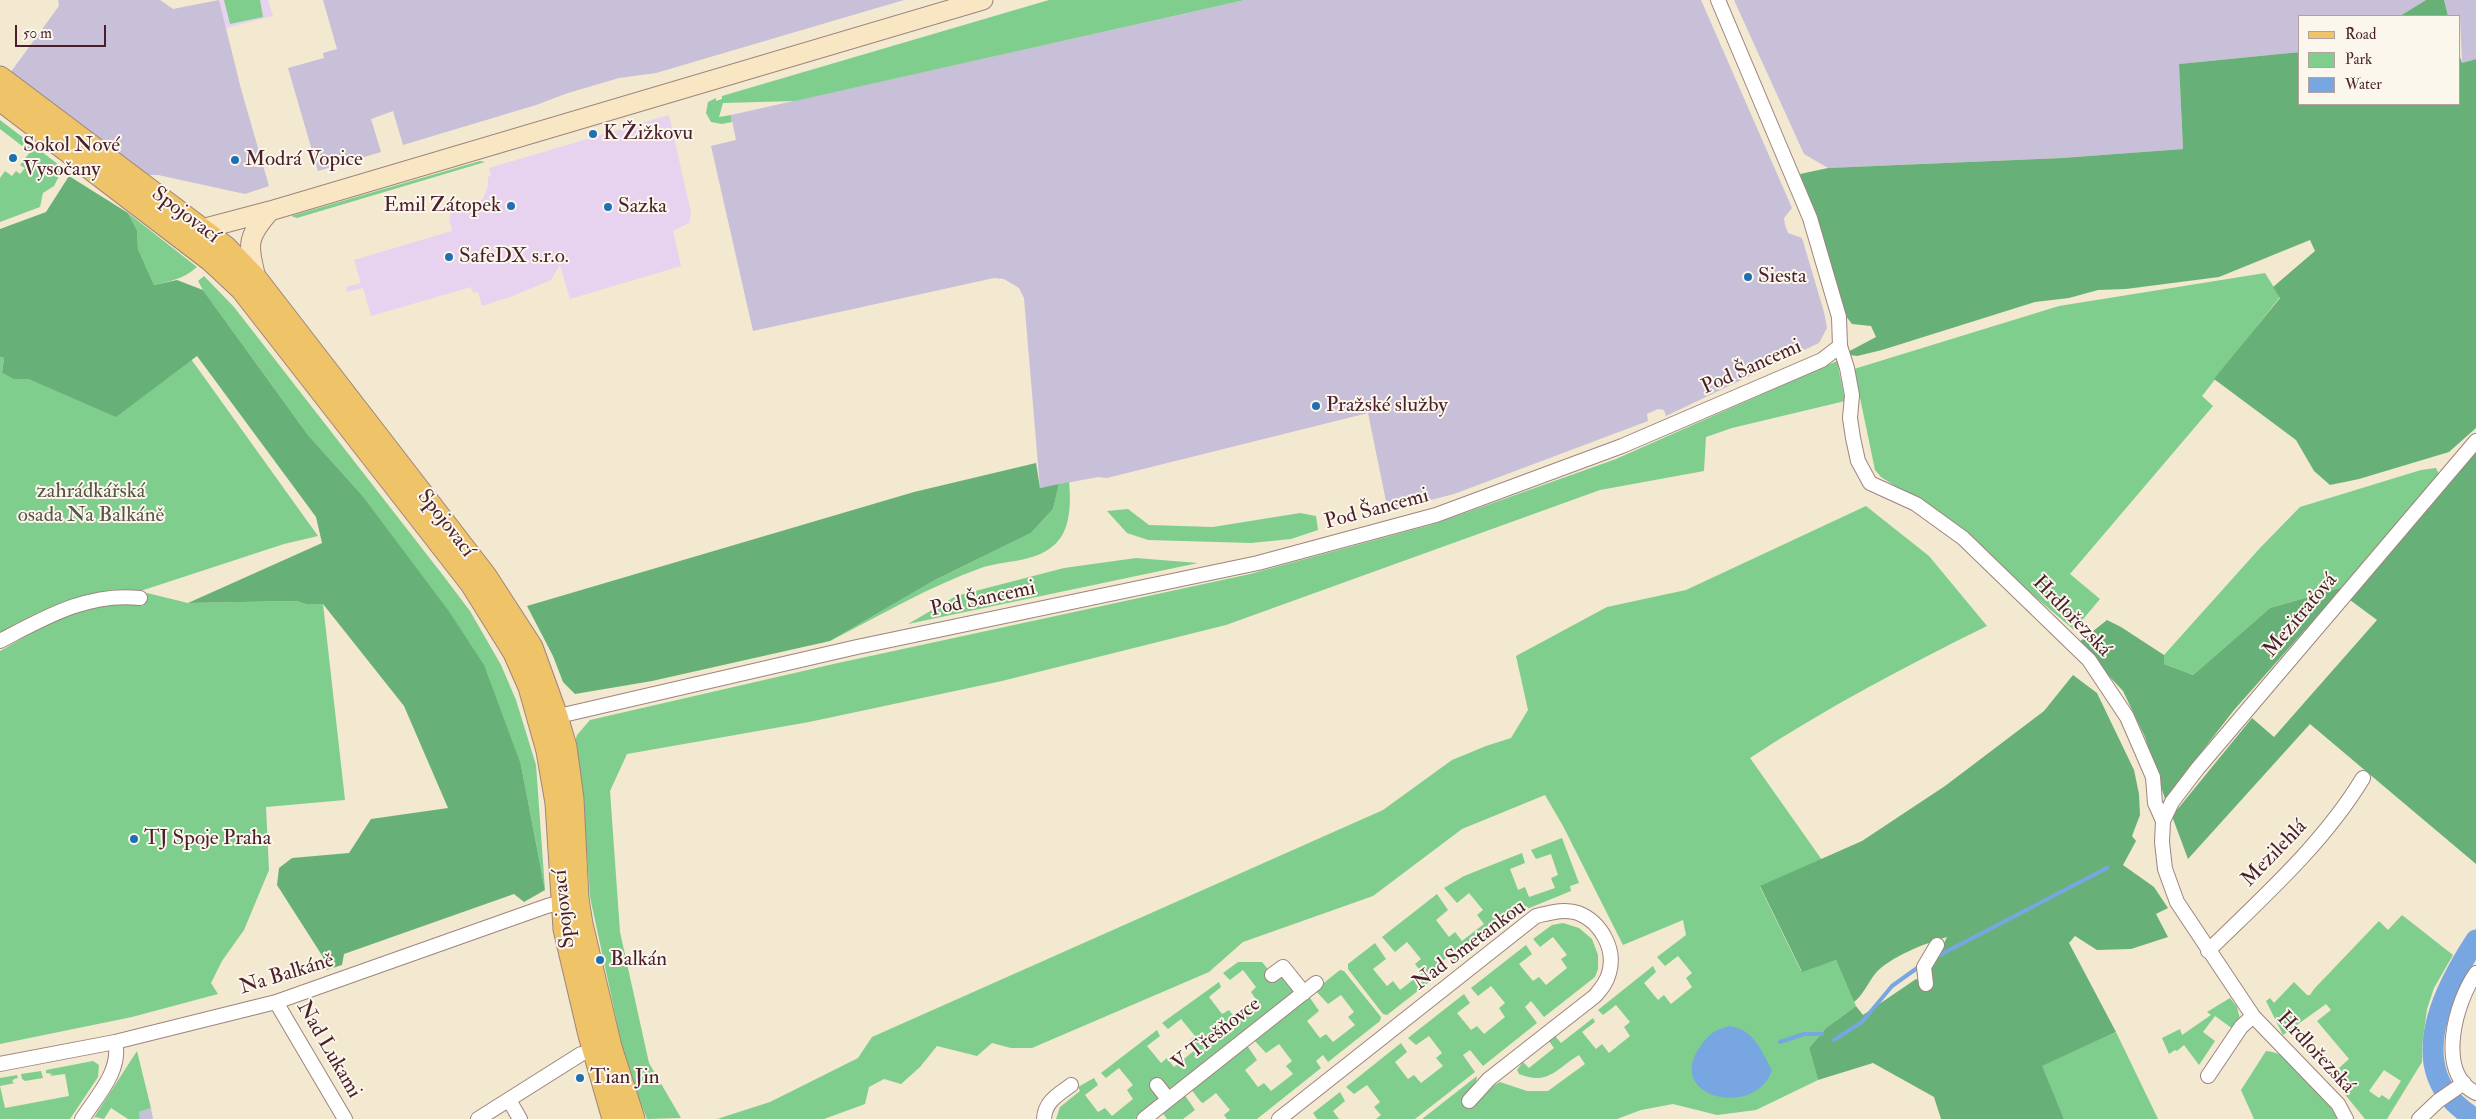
<!DOCTYPE html>
<meta charset="utf-8">
<style>
body{margin:0}
#map{position:relative;width:2476px;height:1119px;overflow:hidden;background:#f3e8d0;font-family:"IM FELL Double Pica",serif}
canvas{display:block}
.legend{position:absolute;left:2298px;top:15px;width:162px;height:90px;box-sizing:border-box;background:#fbf7ec;border:1px solid #b4a19f;margin:0;padding:6px 9px;list-style:none;font-size:15px;color:#4a1f2b}
.legend li{display:flex;align-items:center;gap:10px;height:25px}
.legend b{width:25px;border:1px solid #b4a19f}
.scale{position:absolute;left:15px;top:25px;width:91px;height:22px;box-sizing:border-box;border:2px solid #4a1f2b;border-top:0;padding-left:6px;font-size:15px;line-height:18px;white-space:nowrap;color:#4a1f2b;-webkit-text-stroke:4px #fbf7ec;paint-order:stroke}
</style>
<div id="map">
<canvas width="2476" height="1119"></canvas>
<ul class="legend">
<li><b style="height:6px;background:#efc469"></b>Road</li>
<li><b style="height:14px;background:#7fce8d"></b>Park</li>
<li><b style="height:14px;background:#78a6e1"></b>Water</li>
</ul>
<div class="scale">50 m</div>
</div>
<script>
const g = document.querySelector('canvas').getContext('2d');
g.lineJoin = 'round';
function fillPath(path, color) { g.fillStyle = color; g.fill(path, 'evenodd'); }
function stroke(path, color, width, dash) { g.strokeStyle = color; g.lineWidth = width; g.lineCap = dash ? 'butt' : 'round'; g.setLineDash(dash || []); g.stroke(path); }
function label(font, color, halo, rows, align = 'center') {
  g.font = font + ' "IM FELL Double Pica",serif'; g.lineWidth = 4; g.setLineDash([]); g.textBaseline = 'middle'; g.strokeStyle = halo; g.fillStyle = color; for (const [text, x, y, turn = 0] of rows) {
    g.save(); g.translate(x, y); g.rotate((+turn || 0) * Math.PI / 180); g.textAlign = isNaN(turn) ? turn : align; if (halo) g.strokeText(text, 0, 0); g.fillText(text, 0, 0); g.restore();
  }
}
fillPath(new Path2D(`
 M 219,0 L 268,0 L 273,16 L 226,28 Z
 M 669,115 L 691,213 L 689,223 L 673,231 L 681,266 L 570,299 L 560,265 L 551,280 L 510,297 L 482,306 L 478,292 L 473,293 L 471,287 L 371,316 L 363,288 L 347,292 L 346,287 L 361,283 L 354,260 L 452,231 L 449,219 L 451,212 L 457,208 L 483,199 L 488,186 L 488,177 L 491,176 L 489,168 Z`), '#e7d2ef');
fillPath(new Path2D(`
 M 58,0 L 160,0 L 173,9 L 219,0 L 241,89 L 269,186 L 245,194 L 158,175 L 145,175 L 10,73 L 59,6 Z
 M 323,0 L 904,0 L 656,73 L 619,78 L 568,93 L 536,105 L 403,145 L 393,111 L 371,119 L 381,152 L 318,171 L 288,68 L 324,58 L 323,53 L 337,49 Z
 M 1245,0 L 1701,0 L 1792,208 L 1784,218 L 1785,225 L 1788,233 L 1802,238 L 1824,312 L 1827,328 L 1819,343 L 1666,416 L 1664,410 L 1658,409 L 1647,414 L 1648,421 L 1454,494 L 1388,511 L 1368,413 L 1107,478 L 1098,477 L 1040,488 L 1024,298 L 1019,288 L 1004,279 L 994,278 L 753,331 L 711,146 L 736,140 L 731,115 Z
 M 1734,0 L 2426,0 L 2400,16 L 2300,16 L 2300,52 L 2179,64 L 2183,149 L 2062,158 L 1828,168 L 1804,154 Z
 M 2444,0 L 2476,0 L 2476,59 L 2462,63 L 2460,16 L 2448,16 Z
 M 151,1108 L 153,1119 L 140,1119 L 139,1112 Z`), '#c8bfd8');
fillPath(new Path2D(`
 M 224,0 L 260,0 L 263,17 L 230,24 Z
 M 1049,0 L 1245,0 L 795,101 L 723,103 L 719,117 L 731,115 L 732,122 L 722,124 L 711,122 L 706,113 L 708,102 L 716,98 L 716,101 L 722,99 L 722,96 Z
 M 0,120 L 63,168 L 54,186 L 43,193 L 40,207 L 0,222 L 0,178 L 5,171 L 12,176 L 16,171 L 20,174 L 25,168 L 20,165 L 30,152 L 0,129 Z
 M 480,161 L 485,162 L 297,218 L 291,216 Z
 M 128,213 L 197,267 C 184,279 170,281 154,285 L 138,249 L 137,230 Z
 M 2265,273 L 2280,297 L 2202,396 L 2213,406 L 2070,574 L 2100,599 L 2074,630 L 1937,513 L 1881,477 L 1875,470 L 1854,369 L 2059,306 Z
 M 204,276 L 234,307 L 442,574 L 470,611 L 501,665 L 516,700 L 536,765 L 545,890 L 521,765 L 361,494 L 308,435 L 203,290 L 198,281 Z
 M 0,357 L 4,358 L 2,373 L 13,379 L 28,379 L 115,416 L 191,359 L 318,536 L 284,544 L 0,637 Z
 M 1837,361 L 1845,401 L 1732,428 L 1706,437 L 1704,471 L 1600,490 L 1226,625 L 1002,681 L 809,722 L 627,754 L 610,791 L 620,932 L 649,1063 L 681,1118 L 647,1119 L 627,1069 L 590,897 L 584,810 L 572,752 L 577,735 L 590,720 L 838,663 L 1250,574 L 1434,524 L 1616,459 Z
 M 2436,468 L 2439,474 L 2343,587 L 2270,608 L 2193,675 L 2164,664 L 2164,655 L 2260,548 L 2300,507 L 2421,470 Z
 M 1069,482 C 1071,503 1071,532 1053,546 C 1033,563 1004,560 981,568 C 928,587 879,616 830,641 L 935,580 L 1031,533 L 1053,509 L 1059,484 Z
 M 1866,506 L 1929,556 L 1987,626 C 1906,666 1826,708 1750,758 L 1822,860 L 1760,887 L 1801,971 L 1836,960 L 1856,1006 L 1826,1028 L 1809,1048 L 1818,1080 L 1756,1110 L 1717,1115 L 1673,1104 L 1641,1110 L 1617,1119 L 1422,1119 L 1477,1076 L 1476,1082 L 1466,1095 L 1486,1090 L 1500,1082 L 1527,1091 L 1548,1091 L 1585,1064 L 1579,1055 C 1556,1069 1548,1086 1519,1074 L 1517,1070 L 1523,1062 L 1529,1068 L 1554,1048 L 1549,1041 L 1555,1036 L 1561,1043 L 1593,1018 L 1595,1022 L 1582,1032 L 1596,1049 L 1602,1044 L 1609,1053 L 1630,1036 L 1624,1027 L 1630,1022 L 1616,1005 L 1603,1015 L 1598,1010 L 1653,966 L 1656,972 L 1644,983 L 1658,1000 L 1664,995 L 1671,1004 L 1692,987 L 1686,978 L 1692,973 L 1678,956 L 1665,966 L 1657,957 L 1686,935 L 1683,920 L 1623,945 L 1563,826 L 1545,795 L 1462,829 L 1373,896 L 1243,942 L 1209,972 L 1032,1048 L 1011,1048 L 992,1043 L 977,1056 L 937,1046 L 920,1067 L 901,1084 L 884,1079 L 869,1087 L 865,1104 L 824,1119 L 717,1119 L 770,1102 L 858,1058 L 872,1037 L 1383,810 L 1452,760 L 1486,746 L 1511,738 L 1528,710 L 1516,656 L 1607,607 L 1686,590 Z
 M 1128,509 L 1149,525 L 1213,527 L 1300,513 L 1316,516 L 1318,530 L 1291,539 L 1251,543 L 1148,540 L 1127,533 L 1107,511 Z
 M 1136,558 L 1198,563 L 908,624 L 956,596 L 1064,568 Z
 M 147,593 L 188,603 L 296,601 L 306,604 L 323,604 L 345,800 L 266,807 L 269,870 L 244,930 L 222,961 L 211,983 L 218,994 L 132,1017 L 0,1044 L 0,651 L 74,609 L 95,604 L 135,604 L 143,606 Z
 M 1562,838 L 1579,883 L 1570,886 L 1571,891 L 1522,911 L 1454,963 L 1448,957 L 1441,962 L 1446,969 L 1387,1015 L 1383,1014 L 1348,969 L 1348,964 L 1375,943 L 1386,959 L 1373,969 L 1387,986 L 1393,981 L 1400,990 L 1422,973 L 1415,964 L 1421,959 L 1407,942 L 1395,952 L 1382,937 L 1437,894 L 1448,910 L 1436,920 L 1449,937 L 1455,932 L 1462,941 L 1484,924 L 1477,915 L 1483,910 L 1469,893 L 1457,903 L 1444,888 L 1464,876 L 1522,853 L 1525,863 L 1510,869 L 1518,890 L 1525,887 L 1529,897 L 1555,888 L 1551,878 L 1558,875 L 1551,854 L 1536,859 L 1531,850 Z
 M 2402,915 L 2453,955 L 2434,988 L 2427,1009 L 2422,1046 L 2422,1062 L 2387,1119 L 2365,1119 L 2338,1086 L 2347,1078 L 2339,1068 L 2349,1059 L 2317,1021 L 2331,1010 L 2326,1004 L 2283,1035 L 2266,1001 L 2270,998 L 2274,1003 L 2294,982 L 2307,995 L 2310,995 L 2314,989 L 2379,921 L 2388,930 ZM 2384,1070 L 2401,1081 L 2389,1100 L 2382,1095 L 2379,1098 L 2369,1091 Z
 M 1563,923 L 1579,928 L 1592,939 L 1598,955 L 1598,969 L 1595,977 L 1544,1017 L 1531,1001 L 1525,1007 L 1537,1023 L 1483,1066 L 1470,1050 L 1463,1055 L 1475,1072 L 1415,1119 L 1376,1119 L 1381,1115 L 1374,1107 L 1380,1102 L 1367,1085 L 1354,1094 L 1346,1087 L 1401,1043 L 1407,1052 L 1395,1062 L 1408,1079 L 1414,1075 L 1421,1083 L 1443,1066 L 1436,1058 L 1442,1053 L 1429,1036 L 1416,1045 L 1408,1038 L 1464,994 L 1470,1003 L 1457,1013 L 1471,1030 L 1477,1026 L 1484,1034 L 1505,1017 L 1499,1008 L 1505,1003 L 1491,986 L 1478,996 L 1471,988 L 1526,945 L 1532,954 L 1519,964 L 1533,981 L 1539,977 L 1546,985 L 1567,968 L 1561,959 L 1567,955 L 1553,937 L 1540,947 L 1533,939 L 1552,925 Z
 M 1238,962 L 1262,962 L 1275,978 L 1281,976 L 1294,991 L 1293,993 L 1171,1090 L 1159,1098 L 1157,1102 L 1135,1119 L 1056,1119 L 1060,1107 L 1080,1091 L 1078,1087 L 1094,1078 L 1098,1085 L 1085,1095 L 1098,1112 L 1105,1108 L 1112,1116 L 1133,1099 L 1127,1090 L 1133,1085 L 1119,1068 L 1106,1078 L 1101,1073 L 1157,1030 L 1160,1036 L 1147,1046 L 1161,1063 L 1167,1058 L 1174,1067 L 1195,1050 L 1189,1041 L 1195,1036 L 1181,1019 L 1168,1029 L 1162,1023 L 1219,982 L 1221,987 L 1209,997 L 1222,1014 L 1229,1010 L 1235,1018 L 1257,1001 L 1251,992 L 1256,987 L 1243,970 L 1230,980 L 1223,973 Z
 M 1340,970 L 1344,971 L 1381,1017 L 1380,1021 L 1328,1062 L 1323,1055 L 1316,1061 L 1321,1068 L 1257,1119 L 1227,1119 L 1224,1115 L 1230,1110 L 1216,1093 L 1203,1103 L 1201,1102 L 1190,1088 L 1246,1044 L 1257,1060 L 1245,1070 L 1258,1087 L 1264,1083 L 1271,1091 L 1293,1074 L 1286,1066 L 1292,1061 L 1279,1044 L 1266,1053 L 1253,1039 L 1308,995 L 1319,1011 L 1307,1021 L 1320,1038 L 1326,1034 L 1333,1042 L 1355,1025 L 1348,1017 L 1354,1012 L 1341,995 L 1328,1004 L 1315,990 Z
 M 2230,998 L 2237,1007 L 2240,1019 L 2233,1029 L 2215,1016 L 2203,1032 L 2215,1041 L 2199,1065 L 2184,1045 L 2177,1051 L 2175,1050 L 2169,1054 L 2162,1038 L 2180,1029 L 2182,1035 L 2211,1015 L 2207,1012 Z
 M 2116,1032 L 2158,1119 L 2064,1119 L 2041,1066 Z
 M 137,1051 L 151,1108 L 139,1112 L 140,1119 L 128,1119 L 111,1108 L 104,1119 L 95,1117 L 93,1119 Z
 M 2266,1051 C 2294,1052 2324,1097 2339,1119 L 2254,1119 L 2241,1090 Z
 M 93,1061 L 99,1065 L 98,1077 L 70,1119 L 0,1119 L 0,1078 L 17,1075 L 18,1078 L 14,1079 L 12,1082 L 15,1083 L 0,1086 L 5,1108 L 69,1096 L 65,1074 L 50,1076 L 52,1074 L 46,1073 L 46,1070 Z
 M 41,1071 L 43,1078 L 25,1081 L 22,1079 L 21,1074 Z
 M 1340,1092 L 1345,1101 L 1333,1111 L 1339,1119 L 1317,1119 L 1313,1113 Z
 M 1184,1094 L 1195,1110 L 1183,1119 L 1167,1119 L 1161,1111 Z`), '#7fce8d');
fillPath(new Path2D(`
 M 2426,0 L 2444,0 L 2448,16 L 2400,16 Z
 M 2300,52 L 2300,104 L 2460,104 L 2460,57 L 2462,63 L 2476,59 L 2476,428 L 2449,452 L 2359,479 L 2330,485 L 2314,471 L 2296,440 L 2214,379 L 2280,298 L 2273,287 L 2315,251 L 2310,240 L 2219,277 L 2126,289 L 2098,290 L 2069,298 L 2035,302 L 1882,350 L 1857,356 L 1844,354 L 1876,337 L 1871,326 L 1852,324 L 1845,315 L 1822,235 L 1800,174 L 1828,168 L 2062,158 L 2183,149 L 2179,64 Z
 M 69,176 L 128,213 L 137,230 L 138,249 L 154,285 L 177,280 L 203,290 L 308,435 L 361,494 L 448,610 L 484,665 L 521,765 L 545,890 L 524,902 L 514,894 L 344,954 L 342,965 L 326,970 L 323,957 L 277,885 L 279,868 L 292,858 L 349,853 L 371,819 L 448,808 L 404,706 L 323,604 L 306,604 L 296,601 L 188,603 L 322,543 L 316,517 L 197,356 L 116,417 L 28,379 L 13,379 L 2,373 L 4,358 L 0,357 L 0,229 L 46,212 Z
 M 2476,450 L 2476,864 L 2310,724 L 2188,859 L 2172,816 L 2252,718 L 2274,737 L 2377,620 L 2350,600 Z
 M 1036,463 L 1040,488 L 1059,484 L 1053,509 L 1031,533 L 935,580 L 830,641 L 652,681 L 575,694 L 563,682 L 553,656 L 527,606 L 914,492 Z
 M 2343,587 L 2234,710 L 2165,799 L 2145,737 L 2123,691 L 2078,643 L 2107,620 L 2121,627 L 2164,655 L 2164,664 L 2193,675 L 2270,608 Z
 M 2073,675 L 2097,693 L 2134,770 L 2139,794 L 2140,815 L 2132,836 L 2136,841 L 2123,865 L 2154,887 L 2168,908 L 2156,914 L 2168,937 L 2131,949 L 2097,950 L 2075,936 L 2069,943 L 2116,1032 L 2042,1066 L 2064,1119 L 1941,1119 L 1934,1097 L 1873,1063 L 1818,1080 L 1809,1048 L 1826,1028 L 1856,1006 L 1863,1015 L 1916,979 L 1933,986 L 1931,969 L 1947,937 C 1926,943 1889,957 1875,974 C 1867,984 1864,994 1854,1002 L 1836,960 L 1802,972 L 1760,886 L 1862,841 L 1945,786 L 2044,711 Z`), '#67b178');
fillPath(new Path2D(`
 M 1730,1026 C 1755,1030 1761,1051 1772,1070 C 1756,1119 1664,1098 1700,1047 C 1708,1034 1716,1029 1730,1026 Z`), '#78a6e1');
stroke(new Path2D(`
 M 1938,956 L 2107,868
 M 1834,1040 L 1862,1022 L 1892,986 L 1920,966
 M 1780,1042 L 1804,1034 L 1822,1034`), '#78a6e1', 4);
stroke(new Path2D(`
 M 2474,1119 C 2467,1113 2457,1106 2451,1099 C 2410,1052 2448,983 2476,940`), '#78a6e1', 21);
const minor = new Path2D(`
 M 1718,0 L 1810,218 L 1839,317 L 1840,346 L 1847,368 L 1852,395 L 1850,418 L 1853,438 L 1858,461 L 1870,483 L 1916,504 L 1963,538 L 2089,660 L 2127,717 L 2153,777 L 2155,803 L 2163,821 L 2162,842 L 2165,869 L 2177,902 L 2253,1016 L 2338,1104 L 2346,1119
 M 0,641 C 44,618 88,592 140,598
 M 550,718 L 857,647 L 1258,563 L 1436,515 L 1622,446 L 1822,360 L 1840,346
 M 2163,821 L 2172,802 L 2198,768 L 2476,441
 M 2208,951 C 2263,897 2323,844 2363,778
 M 2476,973 C 2456,1001 2435,1073 2476,1093
 M 1272,975 L 1283,967 L 1304,993
 M 1926,984 L 1924,967 L 1937,945
 M 276,1002 L 345,1119
 M 0,1064 L 115,1042 L 276,1002 L 547,906 L 570,900
 M 2208,1076 L 2241,1027 L 2253,1016
 M 1157,1085 L 1168,1099
 M 509,1100 L 520,1119
 M 82,1119 C 97,1096 122,1070 115,1042
 M 478,1119 L 581,1054 L 601,1050
 M 1044,1119 C 1045,1101 1058,1095 1071,1085
 M 1144,1119 L 1316,983
 M 1279,1119 L 1536,916 C 1549,913 1565,908 1578,913 C 1601,922 1616,949 1609,973 C 1607,982 1601,989 1595,996 L 1489,1079 L 1469,1101
 M 2419,1119 L 2438,1101 L 2464,1083`);
const secondary = new Path2D(`
 M 194,239 L 202,229 L 270,211 L 983,0
 M 256,278 C 248,244 246,238 270,211`);
const primary = new Path2D(`
 M 0,77 L 226,247 L 256,278 L 486,576 L 532,647 L 557,716 L 566,747 L 573,799 L 578,899 L 582,924 L 611,1047 L 634,1119
 M 0,100 L 211,261 L 241,289 L 471,584 L 514,653 L 529,687 L 547,751 L 556,803 L 564,929 L 589,1035 L 613,1119`);
stroke(minor, '#9e847e', 16);
stroke(secondary, '#9e847e', 21);
stroke(primary, '#9e847e', 23);
stroke(minor, '#fff', 14);
stroke(secondary, '#f9e7c3', 19);
stroke(primary, '#efc469', 21);
for (const [x, y, r, color] of [
 [593,134,5,"#1f6fb2"],
 [13,158,5,"#1f6fb2"],
 [235,160,5,"#1f6fb2"],
 [511,206,5,"#1f6fb2"],
 [608,207,5,"#1f6fb2"],
 [449,257,5,"#1f6fb2"],
 [1748,277,5,"#1f6fb2"],
 [1316,406,5,"#1f6fb2"],
 [134,839,5,"#1f6fb2"],
 [600,960,5,"#1f6fb2"],
 [580,1078,5,"#1f6fb2"]
]) { const dot = new Path2D(); dot.arc(x, y, r, 0, 2 * Math.PI); g.fillStyle = color; g.fill(dot); stroke(dot, '#fbf7ec', 2); }
label('21px', '#4a1f2b', '#fbf7ec', [
 ["K Žižkovu",603,134],
 ["Sokol Nové",23,146],
 ["Vysočany",23,170],
 ["Modrá Vopice",245,160],
 ["Emil Zátopek",501,206,"right"],
 ["Sazka",618,207],
 ["SafeDX s.r.o.",459,257],
 ["Siesta",1758,277],
 ["Pražské služby",1326,406],
 ["TJ Spoje Praha",144,839],
 ["Balkán",610,960],
 ["Tian Jin",590,1078]
], 'left');
label('21px', '#4a1f2b', '#fbf7ec', [
 ["Spojovací",185,216,37],
 ["Pod Šancemi",1752,368,-24],
 ["Pod Šancemi",1377,510,-15],
 ["Spojovací",445,524,52],
 ["Pod Šancemi",983,600,-12],
 ["Mezitraťová",2301,616,-50],
 ["Hrdlořezská",2071,617,46],
 ["Mezilehlá",2275,854,-46],
 ["Spojovací",565,909,-96],
 ["Nad Smetankou",1470,946,-37],
 ["Na Balkáně",287,975,-17],
 ["V Třešňovce",1217,1035,-38],
 ["Nad Lukami",328,1050,60],
 ["Hrdlořezská",2315,1053,47]
]);
label('21px', '#5a5448', '#fbf7ec', [
 ["zahrádkářská",91,492],
 ["osada Na Balkáně",91,516]
]);
</script>
